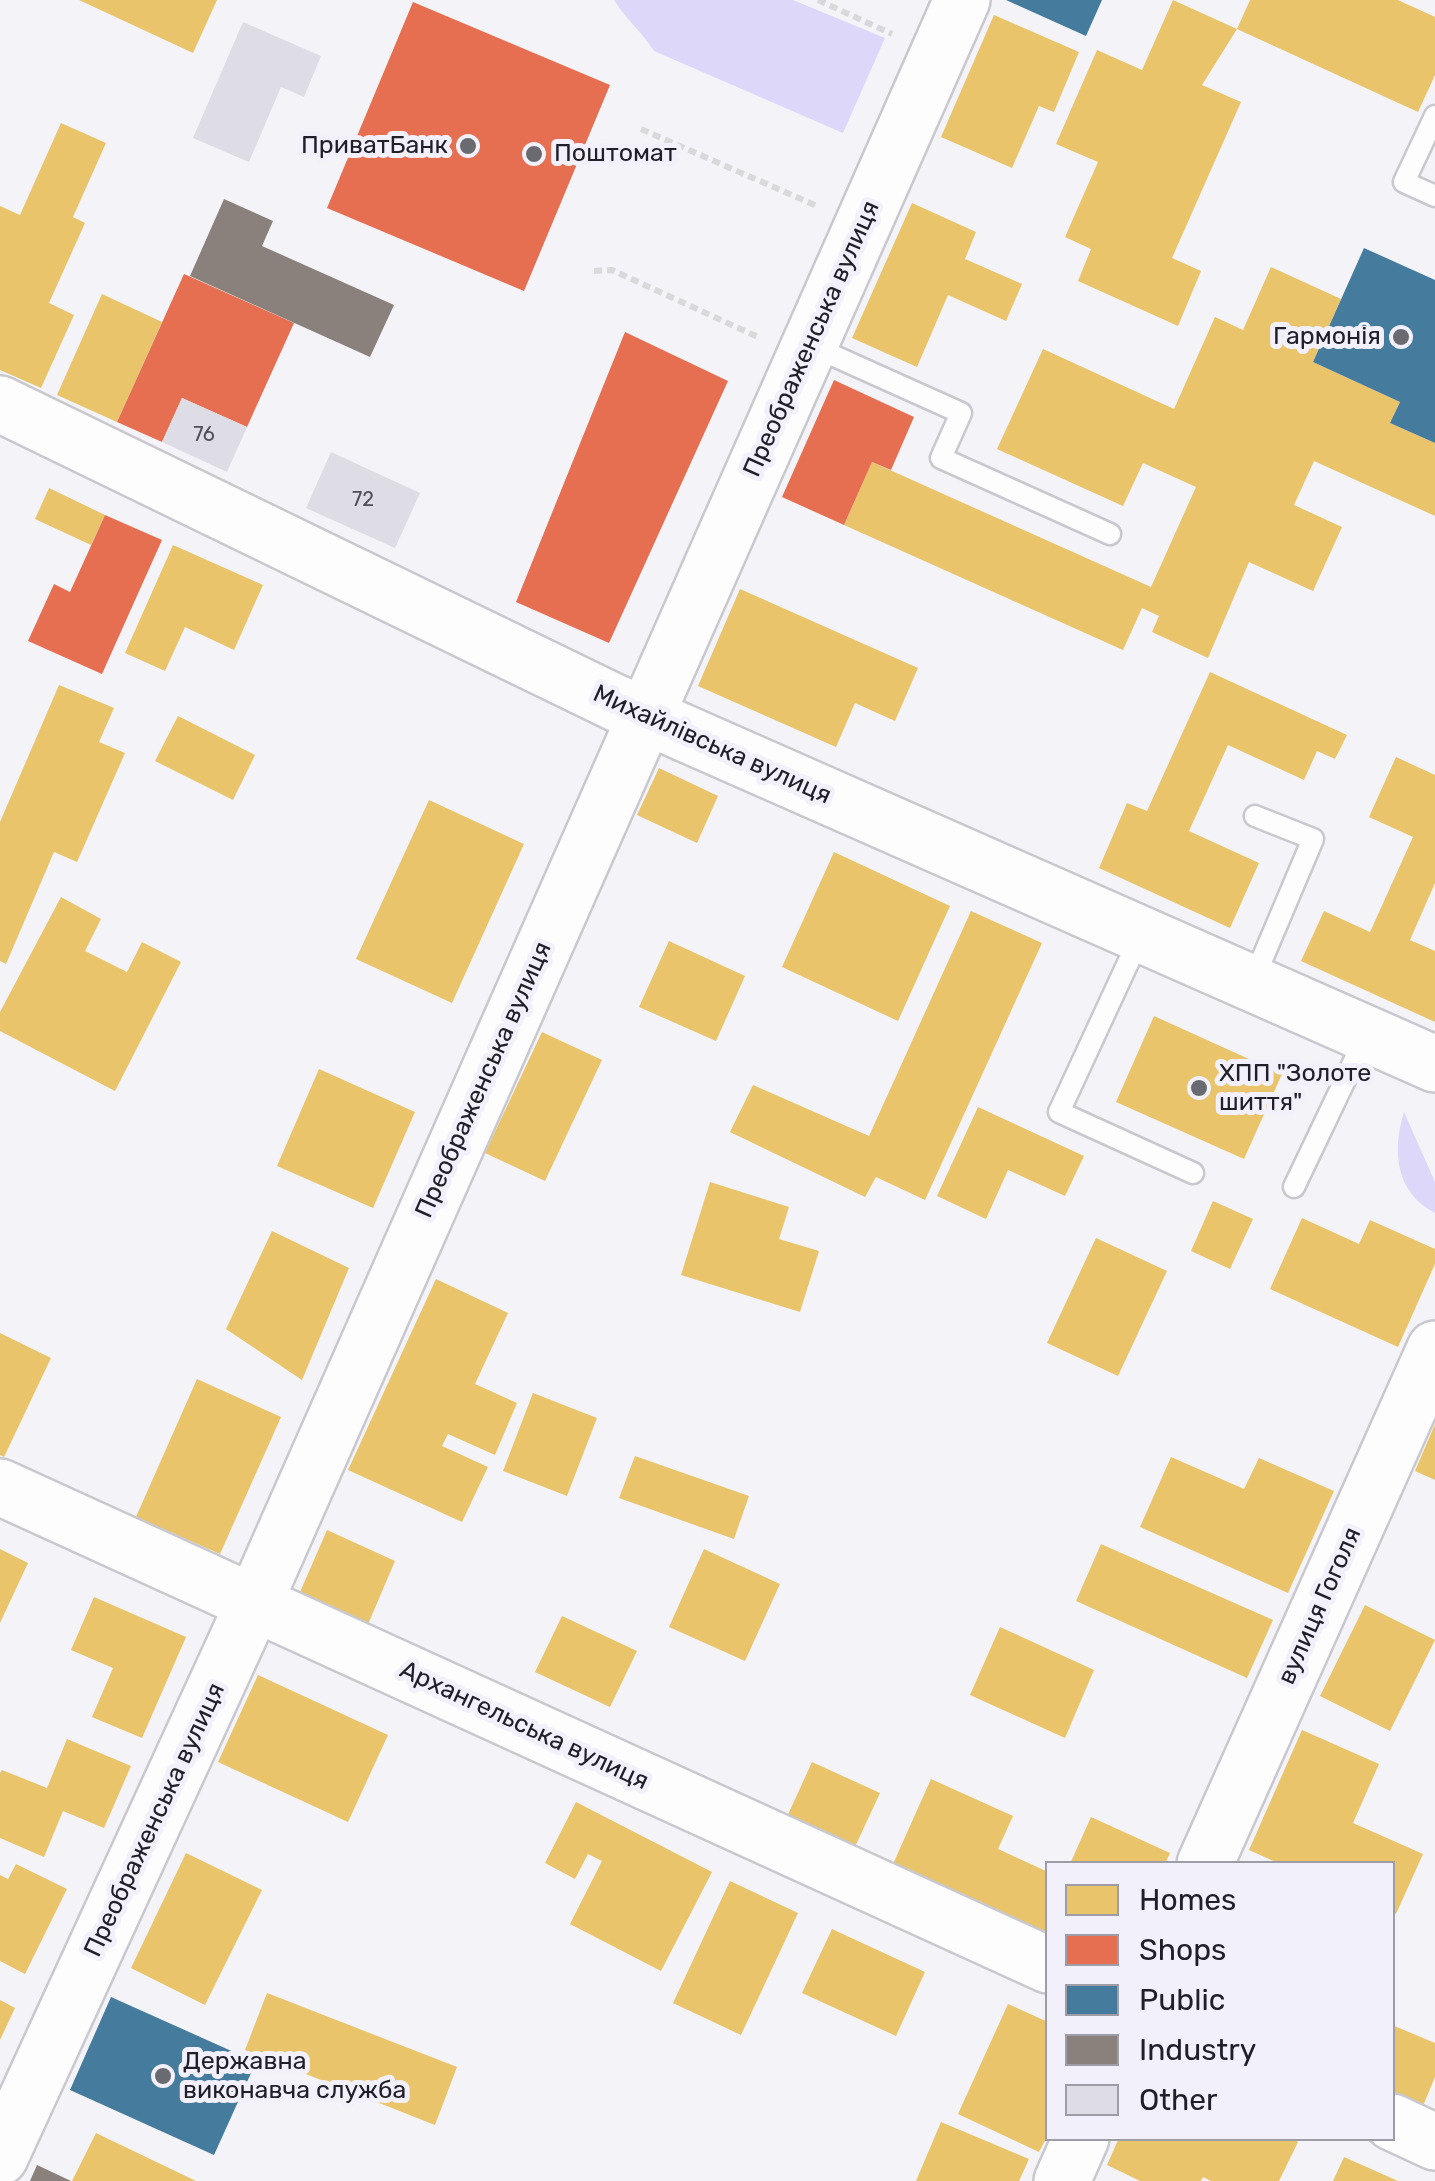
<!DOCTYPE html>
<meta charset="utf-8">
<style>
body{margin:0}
#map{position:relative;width:1435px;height:2181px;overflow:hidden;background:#f3f3f8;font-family:Rubik,sans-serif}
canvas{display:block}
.legend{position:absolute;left:1045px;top:1861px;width:350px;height:280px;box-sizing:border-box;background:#f2f0fb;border:2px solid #9e9da7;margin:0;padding:12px 18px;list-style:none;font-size:30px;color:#212029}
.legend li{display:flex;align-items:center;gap:20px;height:50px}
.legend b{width:50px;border:2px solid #9e9da7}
</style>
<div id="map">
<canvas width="1435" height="2181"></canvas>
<ul class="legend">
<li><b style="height:28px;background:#e9c46a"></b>Homes</li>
<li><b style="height:28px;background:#e76f51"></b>Shops</li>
<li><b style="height:28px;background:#457b9d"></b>Public</li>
<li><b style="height:28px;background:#8a817c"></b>Industry</li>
<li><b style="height:28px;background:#dedce4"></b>Other</li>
</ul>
</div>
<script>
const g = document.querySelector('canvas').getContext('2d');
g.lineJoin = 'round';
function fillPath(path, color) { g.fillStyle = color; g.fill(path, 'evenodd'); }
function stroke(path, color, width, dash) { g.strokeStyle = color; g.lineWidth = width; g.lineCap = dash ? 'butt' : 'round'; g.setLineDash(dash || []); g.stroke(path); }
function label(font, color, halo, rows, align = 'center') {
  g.font = font + ' Rubik,sans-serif'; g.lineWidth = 10; g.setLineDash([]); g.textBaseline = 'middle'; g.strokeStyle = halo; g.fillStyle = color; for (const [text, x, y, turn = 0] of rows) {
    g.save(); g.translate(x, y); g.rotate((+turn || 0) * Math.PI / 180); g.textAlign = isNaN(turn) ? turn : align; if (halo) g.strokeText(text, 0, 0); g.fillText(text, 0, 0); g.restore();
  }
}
fillPath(new Path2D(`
 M 614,0 L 793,0 L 885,38 L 843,133 L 654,51 C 642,32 624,17 614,0 Z
 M 1404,1112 L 1435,1182 L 1435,1213 C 1395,1192 1392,1151 1404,1112 Z`), '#ddd8f9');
fillPath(new Path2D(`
 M 79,0 L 217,0 L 193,53 Z
 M 1173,0 L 1237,29 L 1202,85 L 1241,102 L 1172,258 L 1201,271 L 1178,326 L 1078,281 L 1091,249 L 1065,237 L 1098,162 L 1056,144 L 1097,50 L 1142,70 Z
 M 1250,0 L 1398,0 L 1435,17 L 1435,75 L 1418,112 L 1237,29 Z
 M 994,15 L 1079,52 L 1054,112 L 1039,106 L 1012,168 L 941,137 Z
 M 61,123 L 106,143 L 73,217 L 85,223 L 49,303 L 74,315 L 41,388 L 0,370 L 0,206 L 20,215 Z
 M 912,203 L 976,232 L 965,259 L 1022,284 L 1006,321 L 948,295 L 917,367 L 852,338 Z
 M 1271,267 L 1341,299 L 1313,362 L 1400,402 L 1390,423 L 1435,443 L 1435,516 L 1314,461 L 1294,505 L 1342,527 L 1313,591 L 1249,562 L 1208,658 L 1152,632 L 1159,616 L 1142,608 L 1123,650 L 844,525 L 872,462 L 1151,587 L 1196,487 L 1143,463 L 1123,506 L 997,449 L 1043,349 L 1174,409 L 1215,317 L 1243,330 Z
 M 102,294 L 162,322 L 117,422 L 57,395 Z
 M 49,488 L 105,515 L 91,545 L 35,519 Z
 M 173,545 L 263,585 L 234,650 L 185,627 L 165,671 L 125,653 Z
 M 740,589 L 918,668 L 895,721 L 855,703 L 836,747 L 698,686 Z
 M 1210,672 L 1347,735 L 1335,759 L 1317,751 L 1304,780 L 1228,745 L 1189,831 L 1259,863 L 1230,928 L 1099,868 L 1127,803 L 1147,811 Z
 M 59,685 L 114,708 L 99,742 L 125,753 L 77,862 L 54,852 L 6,964 L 0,961 L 0,822 Z
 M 178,716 L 255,755 L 233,800 L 155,761 Z
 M 1396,757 L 1435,775 L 1435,883 L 1410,940 L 1435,951 L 1435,1022 L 1301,961 L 1324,911 L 1370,932 L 1413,837 L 1369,817 Z
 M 659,768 L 718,796 L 697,843 L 637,815 Z
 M 429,800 L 524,844 L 452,1003 L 356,959 Z
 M 834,852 L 950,906 L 898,1021 L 782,967 Z
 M 61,897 L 101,919 L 85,951 L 127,972 L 142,942 L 181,962 L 115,1091 L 0,1031 L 0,1012 Z
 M 971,911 L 1042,943 L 925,1200 L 876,1177 L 865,1197 L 730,1132 L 753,1085 L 869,1136 Z
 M 669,941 L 745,976 L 716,1041 L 639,1007 Z
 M 1154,1016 L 1282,1074 L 1244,1159 L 1116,1102 Z
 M 542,1032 L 602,1060 L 545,1181 L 485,1153 Z
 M 319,1069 L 415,1112 L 373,1208 L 277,1166 Z
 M 978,1107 L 1084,1156 L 1065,1196 L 1008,1170 L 986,1219 L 937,1196 Z
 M 710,1182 L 789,1207 L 779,1239 L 819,1251 L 800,1312 L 681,1275 Z
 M 1213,1201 L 1253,1219 L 1230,1269 L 1191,1251 Z
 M 1302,1218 L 1359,1244 L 1370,1220 L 1435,1249 L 1435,1264 L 1398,1347 L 1270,1289 Z
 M 272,1231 L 349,1268 L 302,1380 L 226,1329 Z
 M 1096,1238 L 1167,1271 L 1118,1376 L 1047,1343 Z
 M 436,1279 L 508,1313 L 475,1384 L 517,1403 L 495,1455 L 448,1434 L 442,1446 L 488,1467 L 462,1522 L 348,1470 Z
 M 0,1333 L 51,1358 L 4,1457 L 0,1455 Z
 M 197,1379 L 281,1417 L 220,1554 L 136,1517 Z
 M 533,1393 L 597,1418 L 567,1496 L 503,1471 Z
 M 1435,1424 L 1435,1480 L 1415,1471 Z
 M 635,1456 L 749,1496 L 734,1539 L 619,1498 Z
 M 1171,1457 L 1244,1489 L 1259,1458 L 1334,1491 L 1288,1593 L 1140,1527 Z
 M 327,1530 L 395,1561 L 366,1629 L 297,1599 Z
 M 1101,1544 L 1273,1620 L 1247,1678 L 1076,1601 Z
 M 0,1549 L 28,1563 L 0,1623 Z
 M 704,1549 L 780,1584 L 745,1661 L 669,1627 Z
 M 94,1597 L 186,1637 L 142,1738 L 92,1717 L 113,1668 L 71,1650 Z
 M 1365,1605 L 1435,1640 L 1390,1731 L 1320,1696 Z
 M 562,1616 L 637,1651 L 610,1707 L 535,1672 Z
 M 1000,1627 L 1094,1670 L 1065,1738 L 970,1695 Z
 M 258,1675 L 388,1735 L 348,1822 L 218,1762 Z
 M 1302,1730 L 1379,1764 L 1353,1823 L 1423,1854 L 1396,1914 L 1392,1913 L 1392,1864 L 1280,1864 L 1249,1850 Z
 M 67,1739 L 131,1766 L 104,1828 L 63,1811 L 44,1857 L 0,1838 L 0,1773 L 2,1770 L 47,1788 Z
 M 812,1762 L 880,1793 L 854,1849 L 786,1819 Z
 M 931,1779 L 1013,1816 L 998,1849 L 1048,1872 L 1048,1934 L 893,1864 Z
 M 576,1802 L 712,1872 L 661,1971 L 570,1924 L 602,1861 L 588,1854 L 575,1879 L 545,1863 Z
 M 1091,1817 L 1170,1853 L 1165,1864 L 1070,1864 Z
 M 186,1853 L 262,1890 L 205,2005 L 131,1968 Z
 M 16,1864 L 67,1889 L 25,1974 L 0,1961 L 0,1875 L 8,1879 Z
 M 730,1881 L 798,1913 L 741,2035 L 673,2003 Z
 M 832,1929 L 925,1972 L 896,2036 L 802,1993 Z
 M 267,1993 L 457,2067 L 435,2125 L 245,2050 Z
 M 0,2000 L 15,2008 L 0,2040 Z
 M 1008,2004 L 1048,2022 L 1048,2135 L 1039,2152 L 958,2114 Z
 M 1392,2025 L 1435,2043 L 1435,2077 L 1420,2113 L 1392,2101 Z
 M 941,2122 L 1029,2159 L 1019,2181 L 916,2181 Z
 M 96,2133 L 196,2181 L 72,2181 Z
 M 1119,2138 L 1291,2138 L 1298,2142 L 1279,2181 L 1211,2181 L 1203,2177 L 1201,2181 L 1140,2181 L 1107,2165 Z
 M 1344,2157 L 1398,2181 L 1333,2181 Z`), '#e9c46a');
fillPath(new Path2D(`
 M 413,2 L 610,85 L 524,291 L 327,208 Z
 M 184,274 L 294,323 L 247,427 L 182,398 L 162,442 L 117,422 Z
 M 625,332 L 728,381 L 609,643 L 516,602 Z
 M 834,380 L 914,417 L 891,470 L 872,462 L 844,525 L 782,497 Z
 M 105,515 L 162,540 L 102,674 L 28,641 L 54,584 L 70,592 Z`), '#e76f51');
fillPath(new Path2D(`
 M 1006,0 L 1102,0 L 1086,36 Z
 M 1364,248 L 1435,280 L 1435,443 L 1390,423 L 1400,402 L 1313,362 Z
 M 111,1997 L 256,2062 L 214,2155 L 70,2090 Z`), '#457b9d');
fillPath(new Path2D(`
 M 224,199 L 273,221 L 262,246 L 394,305 L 370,357 L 190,276 Z
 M 37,2165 L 71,2181 L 30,2181 Z`), '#8a817c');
fillPath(new Path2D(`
 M 243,22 L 321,56 L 304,97 L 281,87 L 249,162 L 193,138 Z
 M 182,398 L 247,427 L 227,472 L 162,442 Z
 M 331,452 L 420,493 L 395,548 L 306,508 Z`), '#dedce4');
const lane = new Path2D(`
 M 1435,116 L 1404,182 L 1435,196
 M 812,346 L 961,413 L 941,458 L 1110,534
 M 1140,937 L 1059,1112 L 1193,1173
 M 1252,983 L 1313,839 L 1255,816
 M 1294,1187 L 1366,1036`);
const secondary = new Path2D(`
 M 0,404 L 614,702 L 1435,1064
 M 0,1487 L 1048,1965
 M 1205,1864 L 1435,1349
 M 1392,2122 L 1435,2142
 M 0,2157 L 254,1603 L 962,0
 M 1062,2181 L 1081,2138`);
stroke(lane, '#c9c8cf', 25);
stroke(secondary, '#c9c8cf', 60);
stroke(new Path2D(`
 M 818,0 L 892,34
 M 641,129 L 817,206
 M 594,271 L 612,270 L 758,337`), '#d9d9db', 6, [8, 5]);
stroke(lane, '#fdfdfe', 20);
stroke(secondary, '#fdfdfe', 55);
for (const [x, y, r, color] of [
 [468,146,10,"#6a6a71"],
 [534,154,10,"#6a6a71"],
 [1401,337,10,"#6a6a71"],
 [1199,1088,10,"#6a6a71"],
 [163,2076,10,"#6a6a71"]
]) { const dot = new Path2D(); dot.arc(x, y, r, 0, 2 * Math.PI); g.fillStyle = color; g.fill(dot); stroke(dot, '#f2f0fb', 4); }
label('20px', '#504f58', null, [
 ["76",204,435],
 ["72",363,500]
]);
label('25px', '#212029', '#f2f0fb', [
 ["ПриватБанк",448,146,"right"],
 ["Поштомат",554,154],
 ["Гармонія",1381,337,"right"],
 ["ХПП \"Золоте",1219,1074],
 ["шиття\"",1219,1103],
 ["Державна",183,2062],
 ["виконавча служба",183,2091]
], 'left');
label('25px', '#212029', '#f2f0fb', [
 ["Преображенська вулиця",812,339,-66],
 ["Михайлівська вулиця",712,745,24],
 ["Преображенська вулиця",484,1080,-66],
 ["вулиця Гоголя",1320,1606,-66],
 ["Архангельська вулиця",524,1726,25],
 ["Преображенська вулиця",155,1820,-65]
]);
</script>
